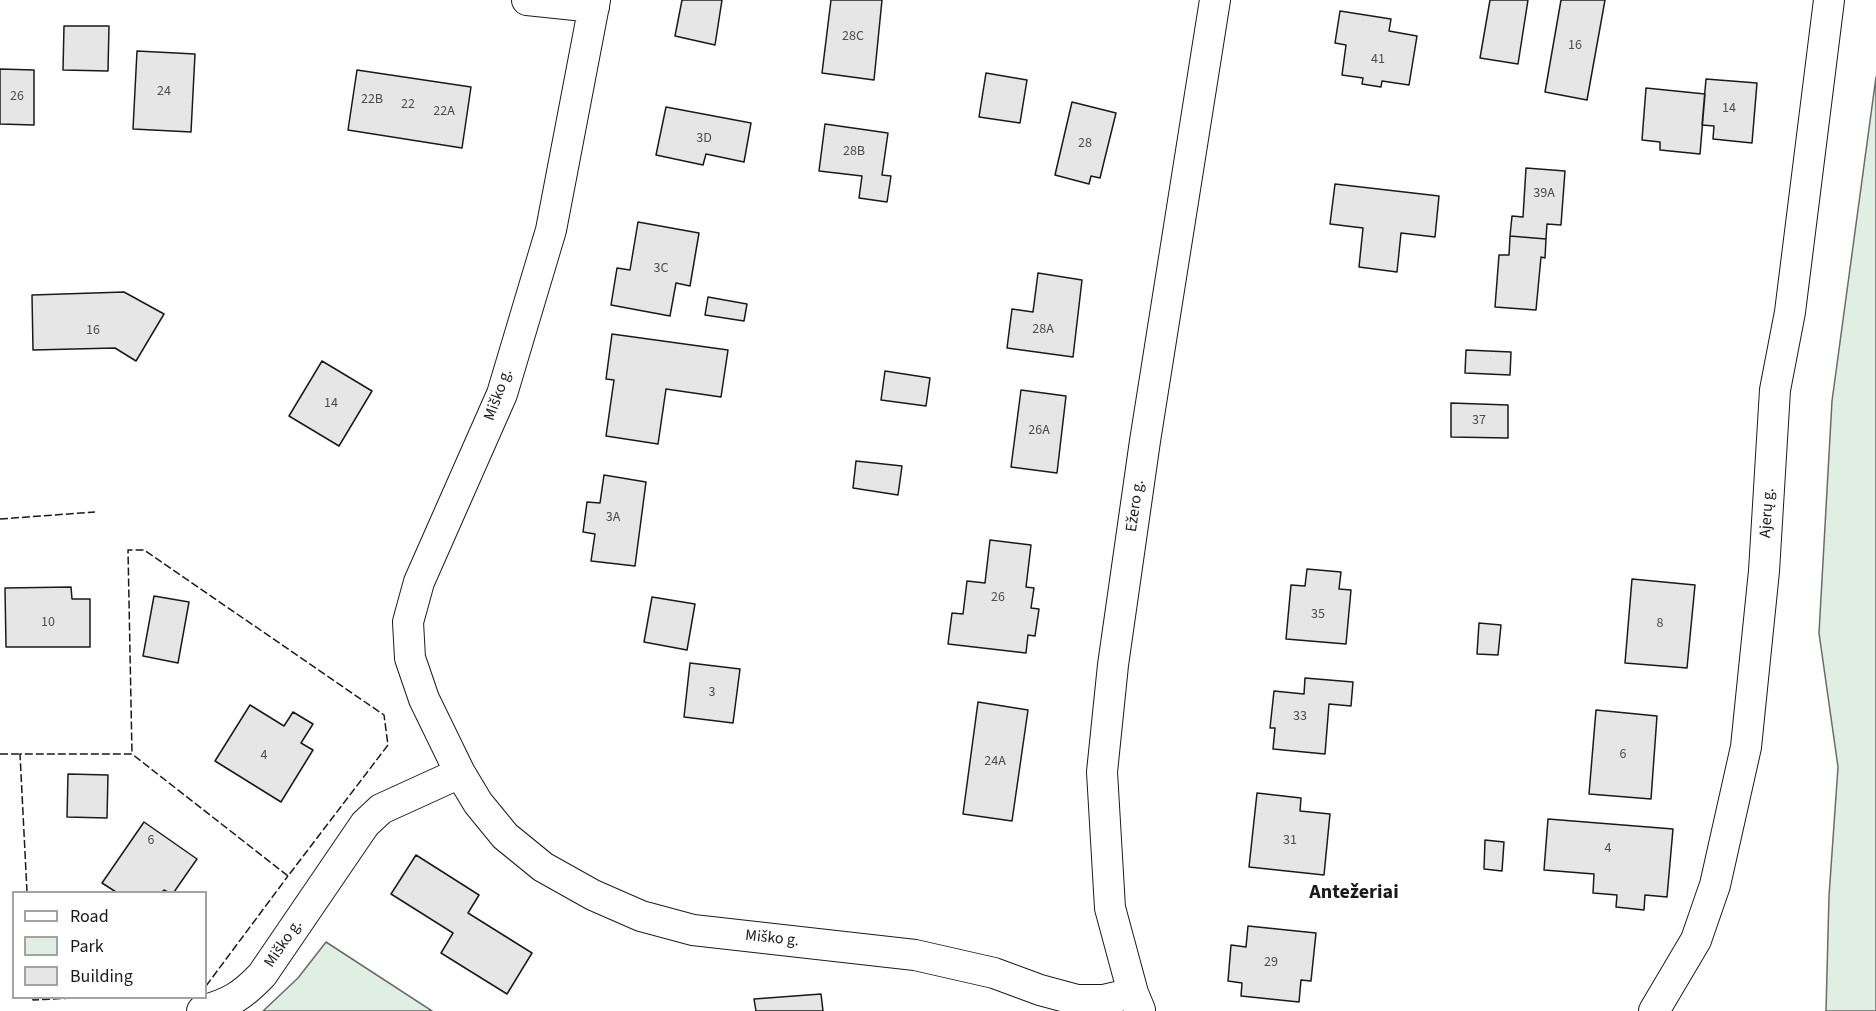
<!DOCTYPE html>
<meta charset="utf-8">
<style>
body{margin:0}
#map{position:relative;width:1876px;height:1011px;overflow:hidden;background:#fff;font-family:"Source Sans 3",sans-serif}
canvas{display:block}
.legend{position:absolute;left:12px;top:891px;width:195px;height:108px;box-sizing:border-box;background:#fff;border:2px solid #a3a3a3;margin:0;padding:8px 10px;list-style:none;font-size:18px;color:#1a1a1a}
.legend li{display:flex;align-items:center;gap:12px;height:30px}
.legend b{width:30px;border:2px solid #a3a3a3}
</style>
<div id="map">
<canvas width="1876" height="1011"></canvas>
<ul class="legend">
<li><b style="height:8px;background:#fff"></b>Road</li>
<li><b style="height:16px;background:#e0efe3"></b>Park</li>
<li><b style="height:16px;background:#e6e6e6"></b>Building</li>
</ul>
</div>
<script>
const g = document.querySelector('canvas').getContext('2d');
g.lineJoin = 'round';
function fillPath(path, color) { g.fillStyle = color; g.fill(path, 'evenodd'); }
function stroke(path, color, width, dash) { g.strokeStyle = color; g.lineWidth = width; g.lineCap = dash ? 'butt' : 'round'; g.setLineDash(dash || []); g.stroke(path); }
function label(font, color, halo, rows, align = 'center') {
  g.font = font + ' "Source Sans 3",sans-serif'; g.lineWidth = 4.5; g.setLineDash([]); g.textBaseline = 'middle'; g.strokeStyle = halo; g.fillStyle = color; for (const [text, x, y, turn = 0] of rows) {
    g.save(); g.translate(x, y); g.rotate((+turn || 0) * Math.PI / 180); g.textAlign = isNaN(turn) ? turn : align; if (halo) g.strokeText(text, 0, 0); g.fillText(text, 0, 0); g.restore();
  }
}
const green = new Path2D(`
 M 1876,77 L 1876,1011 L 1826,1011 L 1829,896 L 1838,767 L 1819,633 L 1832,401 Z
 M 326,942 L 432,1011 L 263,1011 L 298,978 Z`);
fillPath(green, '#e0efe3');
stroke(green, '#6a6a6a', 1.5);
const building = new Path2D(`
 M 682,0 L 722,0 L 715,45 L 675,36 Z
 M 831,0 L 882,0 L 874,80 L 822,73 Z
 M 1490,0 L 1528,0 L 1518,64 L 1480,58 Z
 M 1561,0 L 1605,0 L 1587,100 L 1545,92 Z
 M 1340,11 L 1391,19 L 1389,31 L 1417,36 L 1409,85 L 1382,81 L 1381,87 L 1362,84 L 1363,78 L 1342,75 L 1346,45 L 1335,43 Z
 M 64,26 L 109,26 L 108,71 L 63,70 Z
 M 137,51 L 195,54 L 191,132 L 133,129 Z
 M 0,69 L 34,70 L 34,125 L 0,124 Z
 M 357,70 L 471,87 L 462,148 L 348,130 Z
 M 986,73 L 1027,80 L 1020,123 L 979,117 Z
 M 1706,79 L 1757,83 L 1752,143 L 1713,139 L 1714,126 L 1702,125 Z
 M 1646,88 L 1705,94 L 1700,154 L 1660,150 L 1660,142 L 1642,140 Z
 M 1072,102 L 1116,113 L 1100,178 L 1091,176 L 1089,184 L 1055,175 Z
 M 666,107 L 751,123 L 744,162 L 706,154 L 703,165 L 656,155 Z
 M 825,124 L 888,133 L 882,175 L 891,176 L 887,202 L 859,198 L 862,176 L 819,171 Z
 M 1526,168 L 1565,171 L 1561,225 L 1547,224 L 1546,239 L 1510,236 L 1512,216 L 1523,217 Z
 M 1335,184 L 1439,196 L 1435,237 L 1401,233 L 1397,272 L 1359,267 L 1363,228 L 1330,224 Z
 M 638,222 L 699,233 L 690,286 L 676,283 L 670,316 L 611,305 L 617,268 L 630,270 Z
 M 1510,236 L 1546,239 L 1545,258 L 1541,257 L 1536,310 L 1495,307 L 1499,255 L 1509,255 Z
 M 1038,273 L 1082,280 L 1073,357 L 1007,348 L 1012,309 L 1033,312 Z
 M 124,292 L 164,314 L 136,361 L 115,348 L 33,350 L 32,295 Z
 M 708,297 L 747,304 L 744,321 L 705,315 Z
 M 612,334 L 728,350 L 721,397 L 666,389 L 658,444 L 606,436 L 614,380 L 606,379 Z
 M 1466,350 L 1511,352 L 1510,375 L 1465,373 Z
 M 322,361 L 372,391 L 339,446 L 289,416 Z
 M 885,371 L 930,378 L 926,406 L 881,400 Z
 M 1021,390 L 1066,396 L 1057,473 L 1011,467 Z
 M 1451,403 L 1508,405 L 1508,438 L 1451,437 Z
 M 856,461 L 902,466 L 898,495 L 853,488 Z
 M 604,475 L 646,482 L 635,566 L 591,561 L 595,534 L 583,532 L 587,502 L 600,503 Z
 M 990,540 L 1031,545 L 1026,587 L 1034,588 L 1031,608 L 1039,609 L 1035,636 L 1028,635 L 1026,653 L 948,644 L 952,613 L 963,614 L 967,581 L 985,583 Z
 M 1307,569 L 1341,572 L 1339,589 L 1351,590 L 1346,644 L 1286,639 L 1291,585 L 1305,586 Z
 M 1632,579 L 1695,585 L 1687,668 L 1625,663 Z
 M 71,587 L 72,599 L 90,599 L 90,647 L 6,647 L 5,588 Z
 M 154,596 L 189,602 L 178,663 L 143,656 Z
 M 652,597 L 695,604 L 687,650 L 644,642 Z
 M 1479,623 L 1501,625 L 1498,655 L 1477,654 Z
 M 690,663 L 740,669 L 733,723 L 684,717 Z
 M 1305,678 L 1353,682 L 1351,706 L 1329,704 L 1325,754 L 1273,749 L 1275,728 L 1270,728 L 1274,691 L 1304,694 Z
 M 978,702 L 1028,710 L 1012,821 L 963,814 Z
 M 250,705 L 284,726 L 293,712 L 313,724 L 301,743 L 313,750 L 281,802 L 215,761 Z
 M 1596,710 L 1657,716 L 1651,799 L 1589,794 Z
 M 68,774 L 108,775 L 107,818 L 67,817 Z
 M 1257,793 L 1301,798 L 1300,811 L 1330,814 L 1324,875 L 1249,867 Z
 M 1548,819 L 1673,829 L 1667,897 L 1645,895 L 1644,910 L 1616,907 L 1617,895 L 1593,893 L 1594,874 L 1544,870 Z
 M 144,822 L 197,859 L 174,892 L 168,892 L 164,890 L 162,892 L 116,892 L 102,883 Z
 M 1485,840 L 1504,842 L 1502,871 L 1484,869 Z
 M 416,855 L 479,895 L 468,913 L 532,953 L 507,994 L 441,953 L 453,933 L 391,894 Z
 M 1248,926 L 1316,933 L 1311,981 L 1301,980 L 1299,1002 L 1241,996 L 1242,983 L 1228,981 L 1231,945 L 1246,947 Z
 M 821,994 L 823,1011 L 756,1011 L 754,999 Z`);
fillPath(building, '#e6e6e6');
stroke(building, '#1a1a1a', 1.5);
const street = new Path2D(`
 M 527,0 L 594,7
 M 595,0 L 551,230 L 502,394 L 419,582 L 408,622 L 410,658 L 424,699 L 460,773 L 478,803 L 505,836 L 543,867 L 593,895 L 641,916 L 693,930 L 915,955 L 994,973 L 1040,990 L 1077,1000 L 1103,1000 L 1133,993
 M 1140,1010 L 1133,993 L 1110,908 L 1102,772 L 1113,665 L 1145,441 L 1215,0
 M 202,1011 C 230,1003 242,996 262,975 L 365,824 L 381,809 L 460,773
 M 1654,1011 L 1696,940 L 1715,885 L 1746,747 L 1764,571 L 1775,390 L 1790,312 L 1829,0`);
stroke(street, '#1a1a1a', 32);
stroke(street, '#fff', 30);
stroke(new Path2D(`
 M 0,519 L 95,512
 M 0,754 L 20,754
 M 27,892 L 20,754 L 132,754 L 288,876 L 388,745 L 384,715 L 144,550 L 128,550 L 132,754
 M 206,986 L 288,876
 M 33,998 L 33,1000 L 72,998`), '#1a1a1a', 1.5, [8, 3]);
label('14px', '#4d4d4d', null, [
 ["28C",853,37],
 ["16",1575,46],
 ["41",1378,60],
 ["24",164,92],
 ["26",17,97],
 ["22B",372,100],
 ["22",408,105],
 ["14",1729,109],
 ["22A",444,112],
 ["3D",704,139],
 ["28",1085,144],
 ["28B",854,152],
 ["39A",1544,194],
 ["3C",661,269],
 ["28A",1043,330],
 ["16",93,331],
 ["14",331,404],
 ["37",1479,421],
 ["26A",1039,431],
 ["3A",613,518],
 ["26",998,598],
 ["35",1318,615],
 ["10",48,623],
 ["8",1660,624],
 ["3",712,693],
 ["33",1300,717],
 ["6",1623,755],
 ["4",264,756],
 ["24A",995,762],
 ["6",151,841],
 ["31",1290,841],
 ["4",1608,849],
 ["29",1271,963]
]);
label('16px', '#1a1a1a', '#fff', [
 ["Miško g.",499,395,-70],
 ["Ežero g.",1136,506,-82],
 ["Ajerų g.",1768,513,-86],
 ["Miško g.",772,939,6],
 ["Miško g.",284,944,-56]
]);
label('bold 20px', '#1a1a1a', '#fff', [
 ["Antežeriai",1354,894]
]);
</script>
